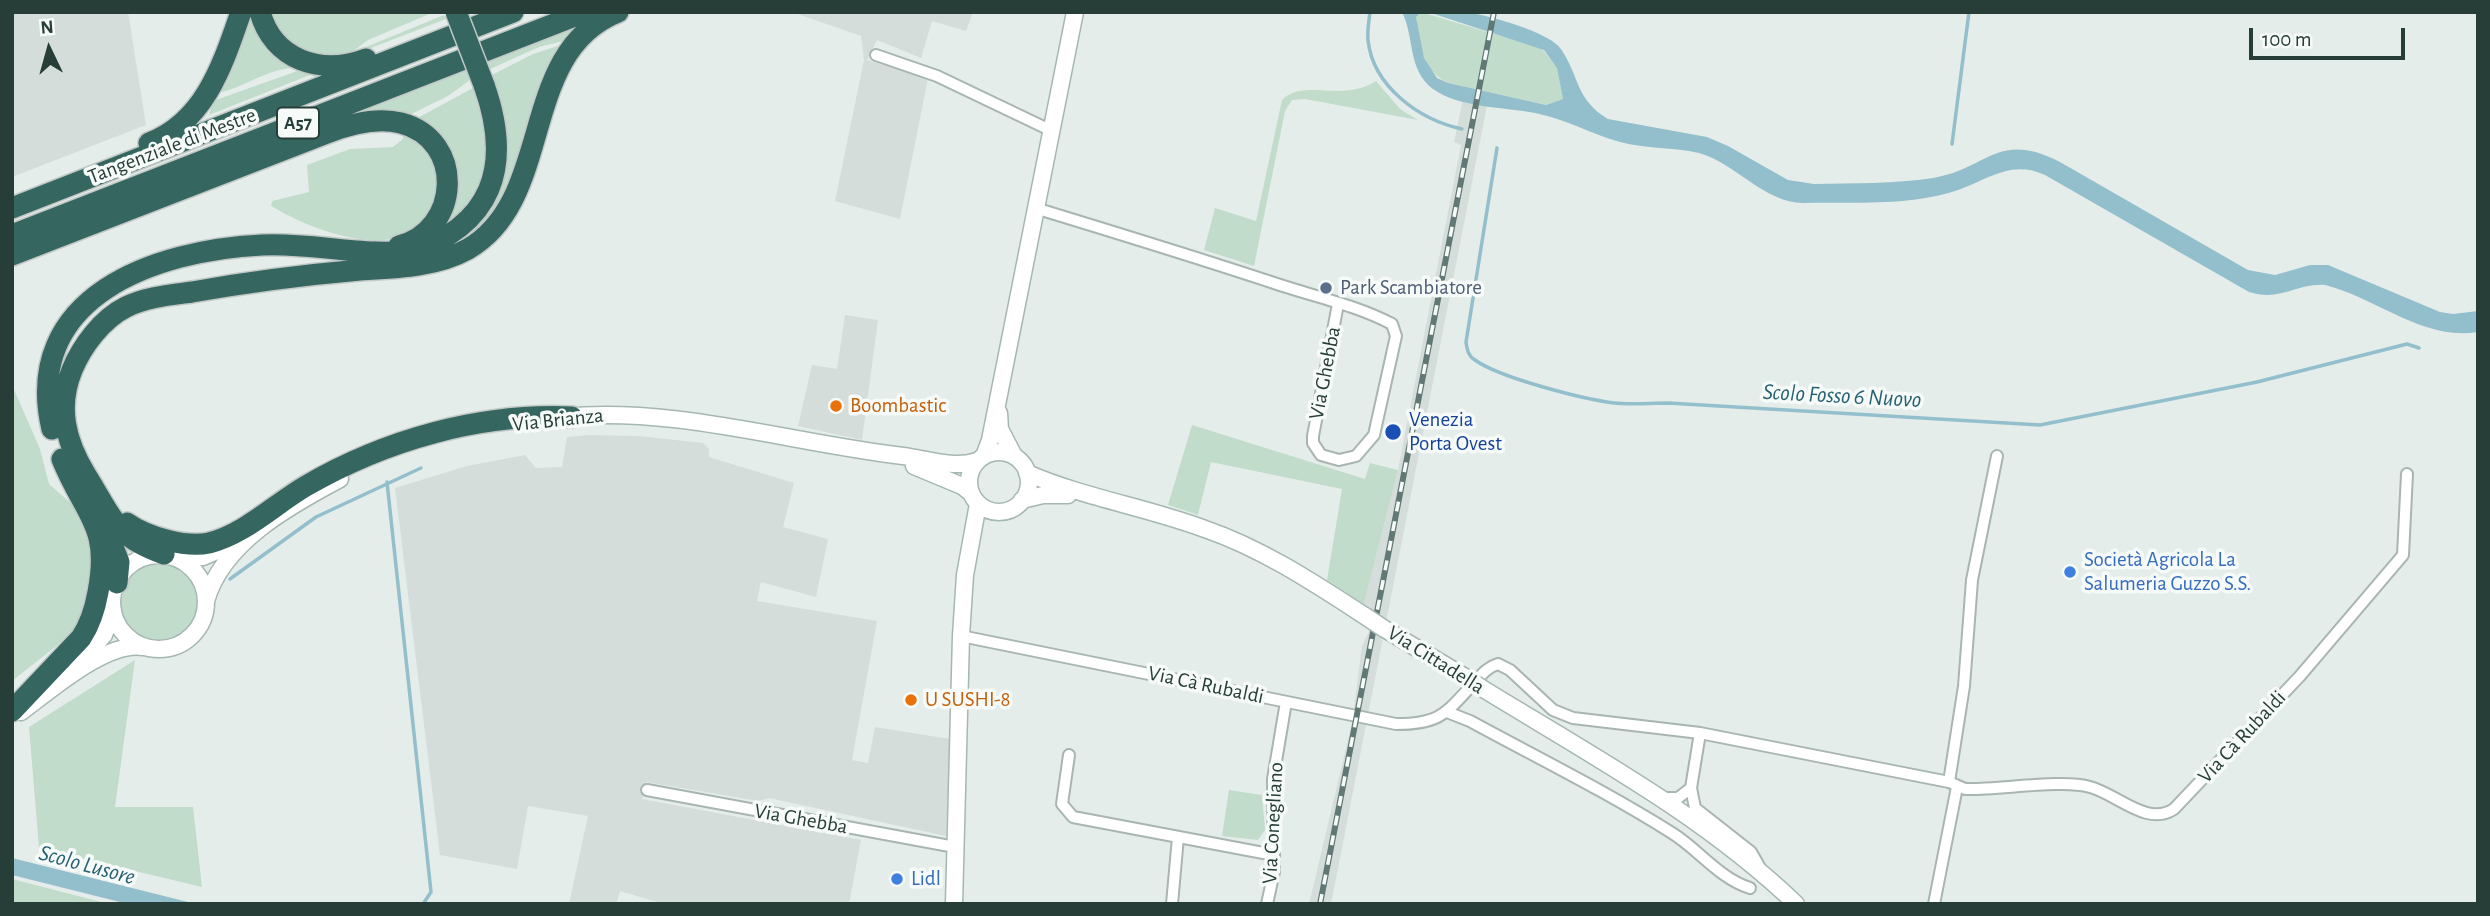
<!DOCTYPE html>
<meta charset="utf-8">
<style>
body{margin:0}
#map{position:relative;width:2490px;height:916px;overflow:hidden;background:#e5edea;font-family:"Alegreya Sans",sans-serif}
canvas{display:block}
.frame{position:absolute;inset:0;border:14px solid #263d38;pointer-events:none}
.north{position:absolute;left:14px;top:14px;width:70px;height:70px;-webkit-text-stroke:5px #f6faf8;paint-order:stroke;rotate:355deg;font-size:19px;font-weight:700;line-height:28px;text-align:center;color:#263d38}
.north::after{content:'';display:block;margin:auto;width:24px;height:32px;background:#263d38;clip-path:polygon(50% 0,100% 100%,50% 72%,0 100%)}
.scale{position:absolute;left:2249px;top:28px;width:156px;height:32px;box-sizing:border-box;border:4px solid #263d38;border-top:0;padding-left:9px;font-size:21px;line-height:24px;white-space:nowrap;color:#263d38;-webkit-text-stroke:5px #f6faf8;paint-order:stroke}
</style>
<div id="map">
<canvas width="2490" height="916"></canvas>
<div class="frame"></div>
<div class="north">N</div>
<div class="scale">100 m</div>
</div>
<script>
const g = document.querySelector('canvas').getContext('2d');
g.lineJoin = 'round';
function fillPath(path, color) { g.fillStyle = color; g.fill(path, 'evenodd'); }
function stroke(path, color, width, dash) { g.strokeStyle = color; g.lineWidth = width; g.lineCap = dash ? 'butt' : 'round'; g.setLineDash(dash || []); g.stroke(path); }
function label(font, color, halo, rows, align = 'center') {
  g.font = font + ' "Alegreya Sans",sans-serif'; g.lineWidth = 7; g.setLineDash([]); g.textBaseline = 'middle'; g.strokeStyle = halo; g.fillStyle = color; for (const [text, x, y, turn = 0] of rows) {
    g.save(); g.translate(x, y); g.rotate((+turn || 0) * Math.PI / 180); g.textAlign = isNaN(turn) ? turn : align; if (halo) g.strokeText(text, 0, 0); g.fillText(text, 0, 0); g.restore();
  }
}
fillPath(new Path2D(`
 M 12,12 L 128,12 L 146,125 L 12,177 Z
 M 792,12 L 973,12 L 966,31 L 932,21 L 921,58 L 877,40 L 867,60 L 928,78 L 900,219 L 835,201 L 864,60 L 861,36 Z
 M 1476,37 L 1499,44 L 1331,904 L 1309,904 L 1352,723 L 1362,646 L 1369,631 L 1364,604 L 1398,470 L 1461,145 L 1454,142 Z
 M 845,315 L 878,320 L 862,440 L 798,426 L 812,365 L 837,369 Z
 M 589,435 L 639,436 L 703,443 L 709,449 L 709,457 L 794,483 L 783,527 L 828,539 L 816,597 L 761,582 L 757,601 L 877,621 L 852,760 L 868,763 L 875,727 L 950,739 L 946,836 L 769,798 L 758,801 L 646,782 L 642,799 L 861,840 L 849,904 L 664,904 L 620,891 L 616,904 L 569,904 L 588,816 L 528,806 L 517,869 L 440,855 L 395,488 L 467,466 L 525,455 L 536,468 L 562,467 L 567,437 Z`), '#d4ddd9');
fillPath(new Path2D(`
 M 247,12 L 315,73 L 209,115 L 213,101 L 303,69 C 275,63 245,88 218,93 Z
 M 266,12 L 434,12 L 368,40 L 348,55 L 316,56 L 292,48 Z
 M 1421,12 L 1541,48 L 1557,67 L 1563,99 L 1546,105 L 1448,83 C 1422,70 1418,44 1416,16 Z
 M 444,15 L 446,19 L 358,53 L 361,49 Z
 M 582,25 L 571,39 L 539,47 L 488,70 L 485,62 Z
 M 564,44 L 510,192 L 476,235 L 452,246 L 486,213 L 490,76 L 533,54 Z
 M 465,69 L 470,80 L 448,96 L 403,118 L 339,119 Z
 M 1376,81 L 1400,109 L 1418,120 L 1305,99 L 1292,100 L 1285,111 L 1254,266 L 1204,250 L 1215,208 L 1256,221 L 1282,100 C 1304,78 1342,103 1376,81 Z
 M 473,88 C 479,98 481,111 483,124 C 492,175 477,195 442,231 L 451,195 L 412,121 Z
 M 407,128 C 413,133 423,139 427,145 C 456,183 430,237 383,240 C 345,242 304,225 271,206 L 272,201 L 309,192 L 307,165 L 350,149 L 393,147 L 402,140 Z
 M 12,385 L 40,449 L 49,484 L 80,511 L 90,528 L 95,576 L 78,629 L 12,681 Z
 M 1192,425 L 1365,479 L 1370,463 L 1398,470 L 1364,604 L 1327,580 L 1342,489 L 1211,462 L 1198,515 L 1168,505 Z
 M121 602a38 38 0 1 1 76 0a38 38 0 1 1-76 0Z
 M 135,660 L 115,807 L 193,807 L 202,887 L 39,848 L 29,727 Z
 M 1229,790 L 1262,795 L 1265,830 L 1258,840 L 1222,836 Z
 M 12,879 L 109,904 L 12,904 Z`), '#c1dcca');
fillPath(new Path2D(`
 M 1402,12 L 1421,12 L 1416,17 L 1424,58 L 1437,78 L 1448,83 L 1546,105 L 1563,99 L 1557,68 L 1544,50 L 1428,12 C 1441,12 1454,11 1466,12 C 1487,15 1550,32 1561,49 C 1580,77 1575,99 1608,119 L 1707,137 L 1728,146 L 1788,180 L 1814,184 C 1853,183 1894,184 1933,178 C 1988,169 1997,130 2060,162 L 2248,270 L 2275,275 L 2310,265 L 2328,265 L 2440,312 L 2453,314 L 2478,311 L 2478,332 C 2423,341 2377,298 2325,285 C 2296,283 2281,302 2249,292 L 2045,175 C 2011,159 1988,180 1955,191 C 1909,206 1852,202 1803,203 C 1765,203 1735,163 1699,153 C 1673,147 1646,149 1620,142 C 1591,134 1566,119 1535,113 C 1505,107 1459,108 1433,89 C 1407,69 1415,38 1402,12 Z
 M 12,858 L 196,904 L 128,904 L 12,875 Z`), '#93bfcc');
stroke(new Path2D(`
 M 1370,12 C 1369,21 1367,31 1368,40 C 1373,87 1420,120 1462,129
 M 1952,144 L 1969,12
 M 1497,148 L 1466,342 C 1467,349 1468,356 1475,360 C 1500,378 1583,399 1614,403 C 1632,405 1650,403 1668,403 L 2040,425 L 2257,382 L 2407,344 L 2419,348
 M 387,482 L 431,892 L 423,904
 M 230,579 L 316,517 L 421,468`), '#93bfcc', 3.5);
const street = new Path2D(`
 M 876,55 L 937,76 L 1050,130
 M 1035,208 C 1117,233 1199,258 1280,285 C 1317,297 1358,306 1392,324 L 1396,336 L 1374,435 L 1356,456 L 1339,460 L 1321,455 L 1313,443 L 1313,436 L 1338,304
 M 961,636 L 1396,724 C 1443,724 1446,712 1476,681 C 1483,673 1488,667 1498,664 L 1510,670 L 1553,710 L 1573,718 L 1700,733 L 1949,782 L 1965,789 C 1999,790 2062,779 2090,787 C 2117,794 2147,827 2174,809 L 2300,676 L 2403,555 L 2407,474
 M 1447,712 L 1470,721 C 1538,758 1607,792 1672,833 C 1698,849 1720,879 1750,888
 M 1700,733 L 1691,788 L 1695,808 L 1751,852 L 1763,873
 M 1069,755 L 1062,804 L 1073,817 L 1274,855
 M 1949,782 L 1964,686 L 1972,580 L 1997,456
 M 647,790 L 955,847
 M 1663,798 L 1678,798 L 1691,788
 M 1172,904 L 1178,837
 M 1267,904 L 1274,872 L 1273,779 L 1286,702
 M 1934,904 L 1957,787`);
const secondary = new Path2D(`
 M 999,413 L 1000,429 L 1014,456
 M 563,417 C 675,406 791,443 903,456 C 928,459 952,469 977,461
 M969 482a30 30 0 1 1 60 0a30 30 0 1 1-60 0Z
 M 984,456 L 990,440 L 1075,12
 M 914,466 L 962,486 L 971,493
 M 1027,473 C 1085,498 1146,507 1205,529 C 1263,549 1314,583 1365,616
 M 1022,500 L 1043,495 L 1068,495
 M112 602a47 47 0 1 1 94 0a47 47 0 1 1-94 0Z
 M 180,559 L 203,557 L 235,543
 M 206,601 C 222,543 289,506 340,479
 M 1383,628 L 1465,677
 M 77,665 L 104,635 L 113,610
 M 1480,687 C 1589,754 1703,815 1796,904
 M 21,712 C 50,691 106,641 143,647
 M 954,904 L 961,636 L 965,575 L 978,504`);
const highway = new Path2D(`
 M 260,12 C 273,60 321,76 366,59
 M 149,143 C 205,122 223,64 241,12
 M 12,208 L 513,12
 M 12,235 L 585,12
 M 407,254 C 493,226 513,167 484,85
 M 12,255 L 327,133 C 350,124 377,117 401,123 C 466,140 460,231 399,246
 M 52,429 C 21,296 156,250 262,245 C 316,242 366,259 421,249
 M 127,523 C 147,537 186,548 209,543 C 245,534 275,504 306,486 C 385,440 480,413 572,417
 M 108,534 L 119,562 L 117,583
 M 164,554 C 114,537 112,516 86,475 C 65,441 57,407 72,370 C 82,346 102,319 126,307 C 146,297 170,295 192,292 C 248,282 303,275 360,270 C 395,268 436,267 468,249 C 556,198 517,52 618,12
 M 12,711 L 81,638 C 91,623 95,609 98,592 C 111,525 85,516 62,459`);
stroke(street, '#a8b5b1', 14);
stroke(secondary, '#a5b7b2', 19);
stroke(highway, '#c2c9c7', 24);
stroke(street, '#fff', 10);
stroke(secondary, '#fff', 16);
stroke(highway, '#356660', 21);
const rail = new Path2D(`
 M 1320,904 L 1494,12`);
stroke(rail, '#617874', 6);
stroke(rail, '#f6faf8', 3.5, [10]);
const secondaryBridge = new Path2D(`
 M 1365,616 L 1383,628
 M 1465,677 L 1480,687`);
const highwayBridge = new Path2D(`
 M 456,12 L 484,85`);
stroke(secondaryBridge, '#a5b7b2', 19, []);
stroke(highwayBridge, '#c2c9c7', 24, []);
stroke(secondaryBridge, '#fff', 16);
stroke(highwayBridge, '#356660', 21);
for (const [x, y, r, color] of [
 [1326,288,7,"#5c6f8a"],
 [836,406,7,"#e8710a"],
 [1393,432,9,"#1a4fb4"],
 [2070,572,7,"#3f7fe0"],
 [911,700,7,"#e8710a"],
 [897,879,7,"#3f7fe0"]
]) { const dot = new Path2D(); dot.arc(x, y, r, 0, 2 * Math.PI); g.fillStyle = color; g.fill(dot); stroke(dot, '#f6faf8', 2.5); }
for (const [x, y, w] of [
 [298,123,42]
]) { const box = new Path2D(); box.roundRect(x - w / 2, y - 15.5, w, 31, 5); g.fillStyle = '#f6faf8'; g.fill(box); stroke(box, '#263d38', 2); }
label('bold 19px', '#263d38', null, [
 ["A57",298,123]
]);
label('21px', '#263d38', '#f6faf8', [
 ["Tangenziale di Mestre",172,146,-21],
 ["Via Ghebba",1325,373,-79],
 ["Via Brianza",558,420,-6],
 ["Via Cittadella",1436,660,32],
 ["Via Cà Rubaldi",1206,685,12],
 ["Via Cà Rubaldi",2242,737,-47],
 ["Via Ghebba",801,819,10],
 ["Via Conegliano",1273,823,-87]
]);
label('21px', '#4e5e75', '#f6faf8', [
 ["Park Scambiatore",1340,288]
], 'left');
label('21px', '#c56008', '#f6faf8', [
 ["Boombastic",850,406],
 ["U SUSHI-8",925,700]
], 'left');
label('21px', '#164399', '#f6faf8', [
 ["Venezia",1409,420],
 ["Porta Ovest",1409,444]
], 'left');
label('21px', '#366cbe', '#f6faf8', [
 ["Società Agricola La",2084,560],
 ["Salumeria Guzzo S.S.",2084,584],
 ["Lidl",911,879]
], 'left');
label('italic 23px', '#266173', '#f6faf8', [
 ["Scolo Fosso 6 Nuovo",1842,396,3],
 ["Scolo Lusore",87,865,15]
]);
</script>
